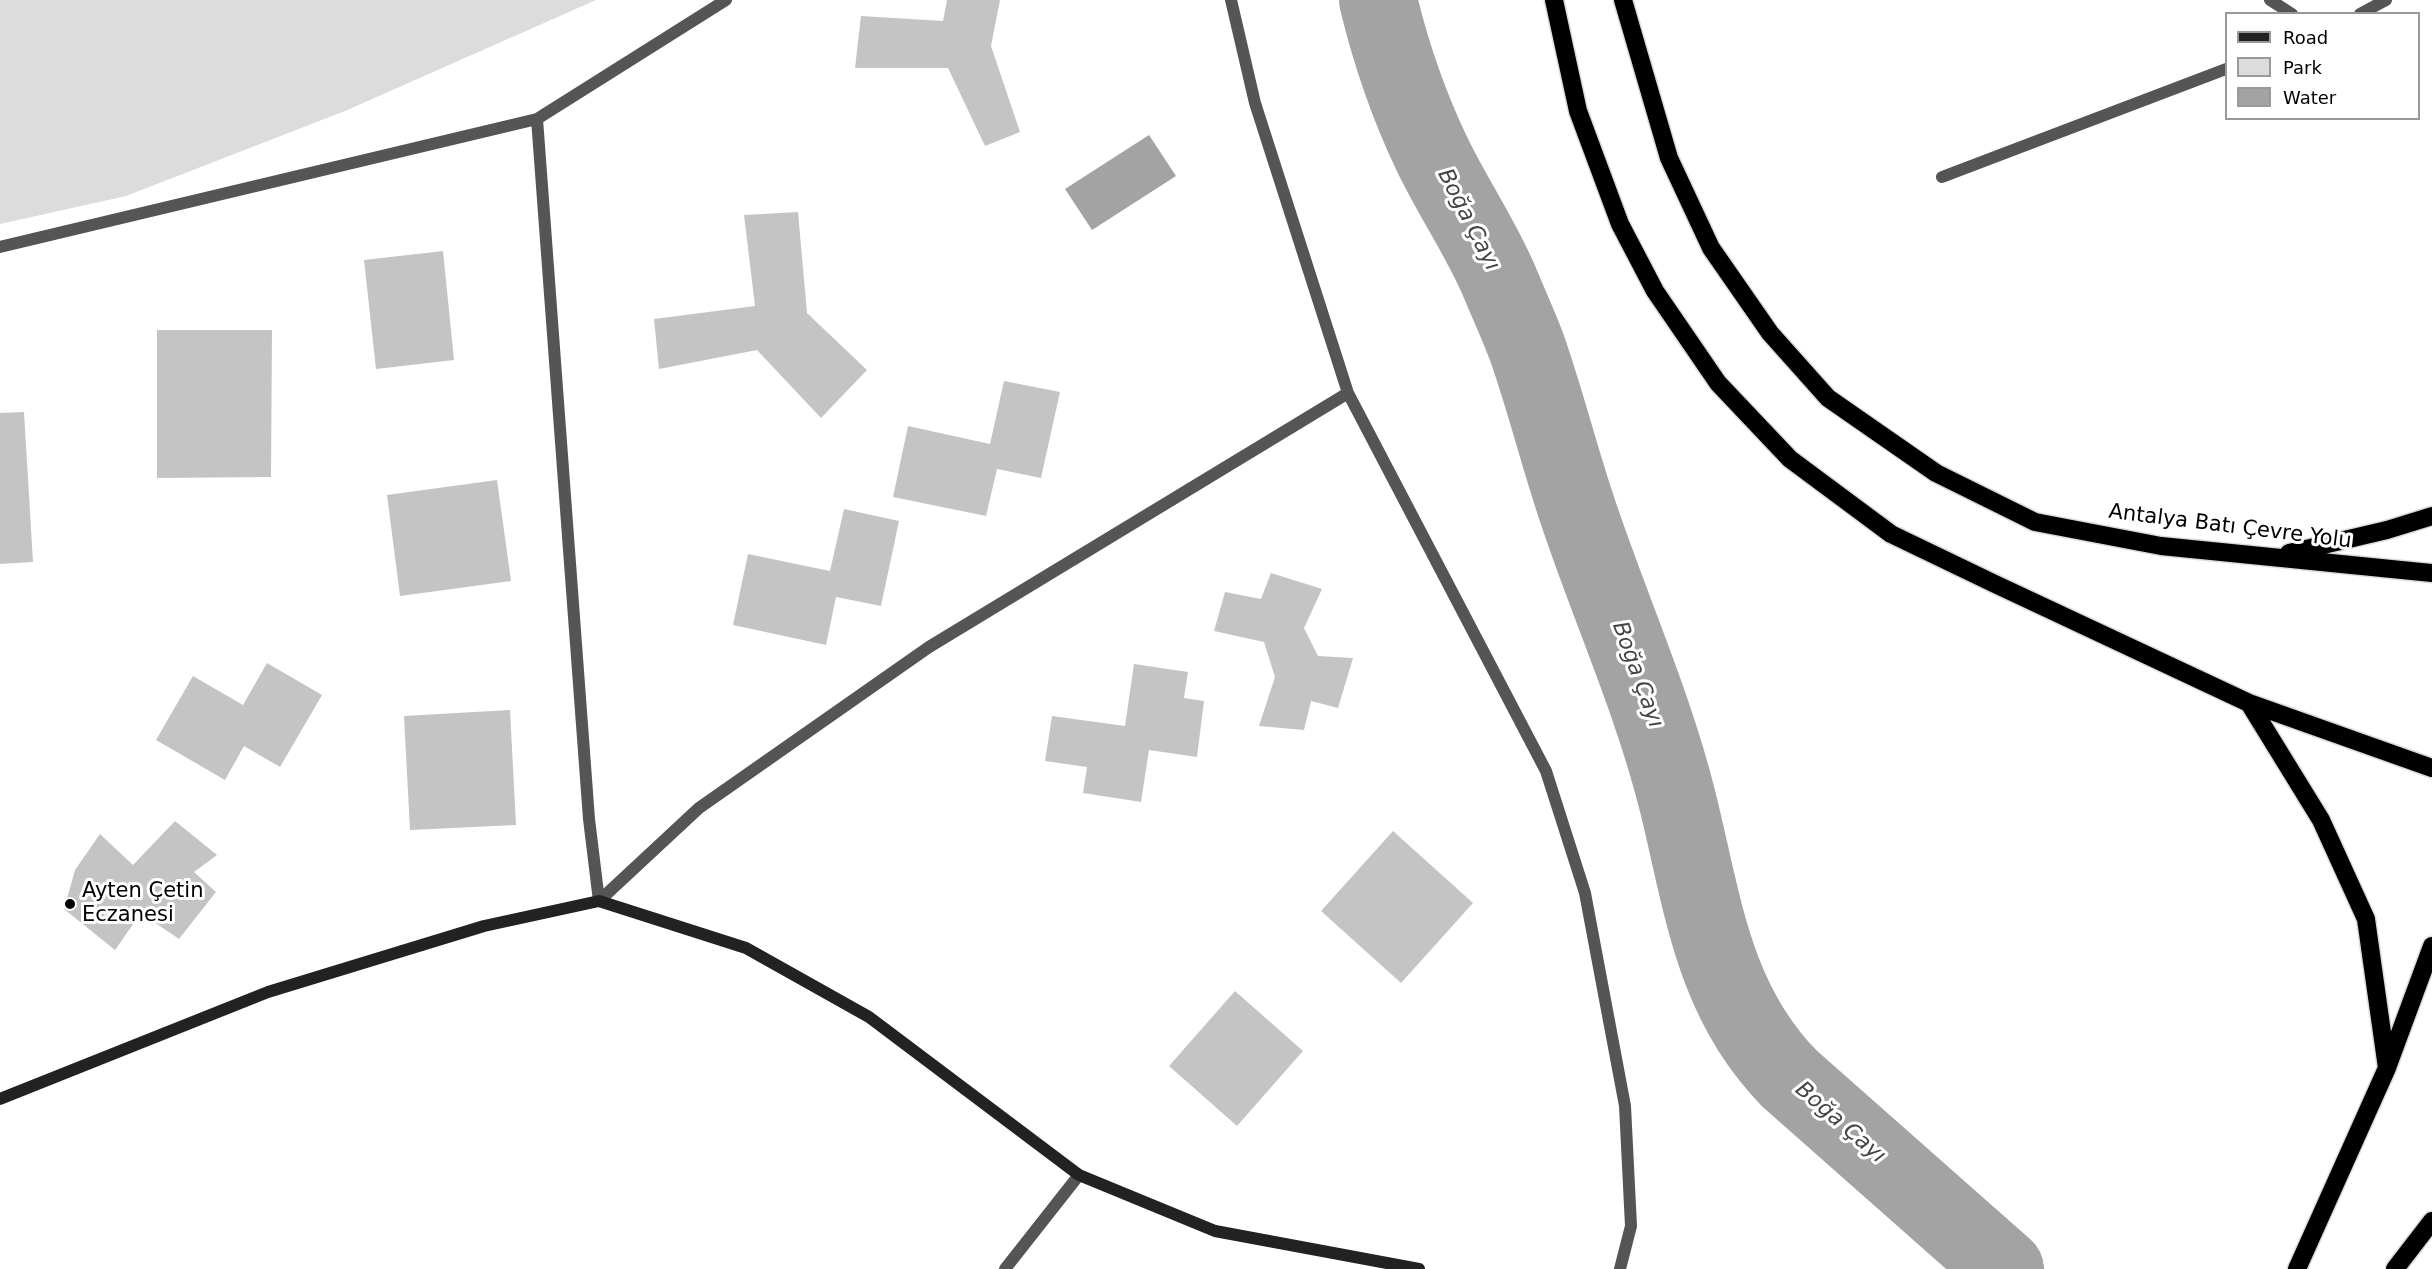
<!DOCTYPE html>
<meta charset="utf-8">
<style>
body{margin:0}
#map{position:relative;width:2432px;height:1269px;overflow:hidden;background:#fff;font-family:"DejaVu Sans",sans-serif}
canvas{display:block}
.legend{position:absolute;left:2225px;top:12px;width:195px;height:108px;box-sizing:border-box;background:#fff;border:2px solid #999;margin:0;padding:8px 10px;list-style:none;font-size:18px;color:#000}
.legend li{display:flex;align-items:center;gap:12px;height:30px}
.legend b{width:30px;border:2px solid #999}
</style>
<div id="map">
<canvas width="2432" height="1269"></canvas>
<ul class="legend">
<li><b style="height:8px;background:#222"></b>Road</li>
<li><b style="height:16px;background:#dcdcdc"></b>Park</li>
<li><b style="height:16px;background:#a3a3a3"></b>Water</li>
</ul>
</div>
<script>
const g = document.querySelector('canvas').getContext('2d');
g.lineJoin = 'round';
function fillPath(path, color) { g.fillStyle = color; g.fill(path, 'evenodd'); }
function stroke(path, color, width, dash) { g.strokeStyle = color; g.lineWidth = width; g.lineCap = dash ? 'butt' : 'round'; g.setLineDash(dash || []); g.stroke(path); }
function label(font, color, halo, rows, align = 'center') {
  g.font = font + ' "DejaVu Sans",sans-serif'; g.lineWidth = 6; g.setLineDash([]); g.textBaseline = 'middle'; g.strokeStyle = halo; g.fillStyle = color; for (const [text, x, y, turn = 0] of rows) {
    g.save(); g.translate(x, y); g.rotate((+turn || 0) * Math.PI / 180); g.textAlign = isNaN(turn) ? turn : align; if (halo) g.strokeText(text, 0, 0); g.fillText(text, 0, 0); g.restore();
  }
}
fillPath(new Path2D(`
 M 0,0 L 596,0 L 345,111 L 126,196 L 0,224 Z`), '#dcdcdc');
fillPath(new Path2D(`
 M 1149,135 L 1176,176 L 1092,230 L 1065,189 Z`), '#a3a3a3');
stroke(new Path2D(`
 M 1378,0 C 1391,54 1408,104 1432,154 C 1453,198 1481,238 1500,283 C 1509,305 1519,326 1527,348 C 1547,405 1561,464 1581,521 C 1613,615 1654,706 1678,803 C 1703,904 1713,1001 1790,1079 L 2005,1269`), '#a3a3a3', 78);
fillPath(new Path2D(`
 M 947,0 L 1000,0 L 991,46 L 1020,132 L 985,146 L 948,68 L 855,68 L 861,16 L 943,21 Z
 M 798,212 L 807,313 L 867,370 L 821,418 L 757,350 L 659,369 L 654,319 L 755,306 L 744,215 Z
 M 443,251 L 454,360 L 376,369 L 364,260 Z
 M 157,330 L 272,330 L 271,477 L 157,478 Z
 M 1004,381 L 1060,392 L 1041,478 L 997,469 L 986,516 L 893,497 L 908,426 L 990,444 Z
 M 24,412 L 33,562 L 0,564 L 0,413 Z
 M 497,480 L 511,581 L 400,596 L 387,495 Z
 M 844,509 L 899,521 L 881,606 L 836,597 L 826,645 L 733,625 L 748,554 L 830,571 Z
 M 1271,573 L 1322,589 L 1304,628 L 1318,656 L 1353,658 L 1338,708 L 1311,701 L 1304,730 L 1259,726 L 1275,677 L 1264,642 L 1214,631 L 1225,592 L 1261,599 Z
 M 267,663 L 322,695 L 280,767 L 244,746 L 225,780 L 156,740 L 193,676 L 243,705 Z
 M 1134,664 L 1188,672 L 1184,698 L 1204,701 L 1197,757 L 1149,750 L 1141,802 L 1083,793 L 1087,767 L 1045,761 L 1052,716 L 1125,726 Z
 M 510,710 L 516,825 L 410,830 L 404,716 Z
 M 175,821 L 217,855 L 194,872 L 216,892 L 179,939 L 141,913 L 115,950 L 64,909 L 75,870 L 100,834 L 133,865 Z
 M 1393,831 L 1473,903 L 1401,983 L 1321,911 Z
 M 1235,991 L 1303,1051 L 1237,1126 L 1169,1066 Z`), '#c4c4c4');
const highway = new Path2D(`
 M 1554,0 L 1578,111 L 1620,224 L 1655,291 L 1718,383 L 1790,459 L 1891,534 L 1995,584 L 2249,703 L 2432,768
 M 1623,0 L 1669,158 L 1711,248 L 1770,333 L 1828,398 L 1936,473 L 2035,522 L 2161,546 L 2432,573
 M 2289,553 L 2387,530 L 2432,516
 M 2249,703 L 2321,820 L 2366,919 L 2387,1068
 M 2297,1269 L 2387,1068 L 2432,946
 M 2395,1269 L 2432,1221`);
stroke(highway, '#dbdbdb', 21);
stroke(new Path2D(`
 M 1231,0 L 1255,103 L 1348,393 L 1546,771 L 1585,893 L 1625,1106 L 1631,1226 L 1620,1269
 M 2270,0 L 2292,14
 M 2360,14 L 2386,0
 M 537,119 L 589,819 L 599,901
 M 1942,177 L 2226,69
 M 0,247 L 537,119 L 726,0
 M 599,901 L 699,808 L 929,647 L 1348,393
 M 1005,1269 L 1079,1175`), '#555', 12);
stroke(new Path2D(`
 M 0,1099 L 268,992 L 484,926 L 599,901 L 746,948 L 869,1017 L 1079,1175 L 1215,1231 L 1419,1269`), '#222', 12);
stroke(highway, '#000', 18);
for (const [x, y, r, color] of [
 [70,904,6,"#000"]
]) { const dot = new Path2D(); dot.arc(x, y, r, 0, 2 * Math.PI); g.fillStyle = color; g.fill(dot); stroke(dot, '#fff', 2); }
label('21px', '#000', '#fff', [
 ["Antalya Batı Çevre Yolu",2230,527,7]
]);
label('21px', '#000', '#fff', [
 ["Ayten Çetin",82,892],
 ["Eczanesi",82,916]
], 'left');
label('italic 22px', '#444', '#fff', [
 ["Boğa Çayı",1468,220,63],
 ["Boğa Çayı",1637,675,70],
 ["Boğa Çayı",1840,1123,41]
]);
</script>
